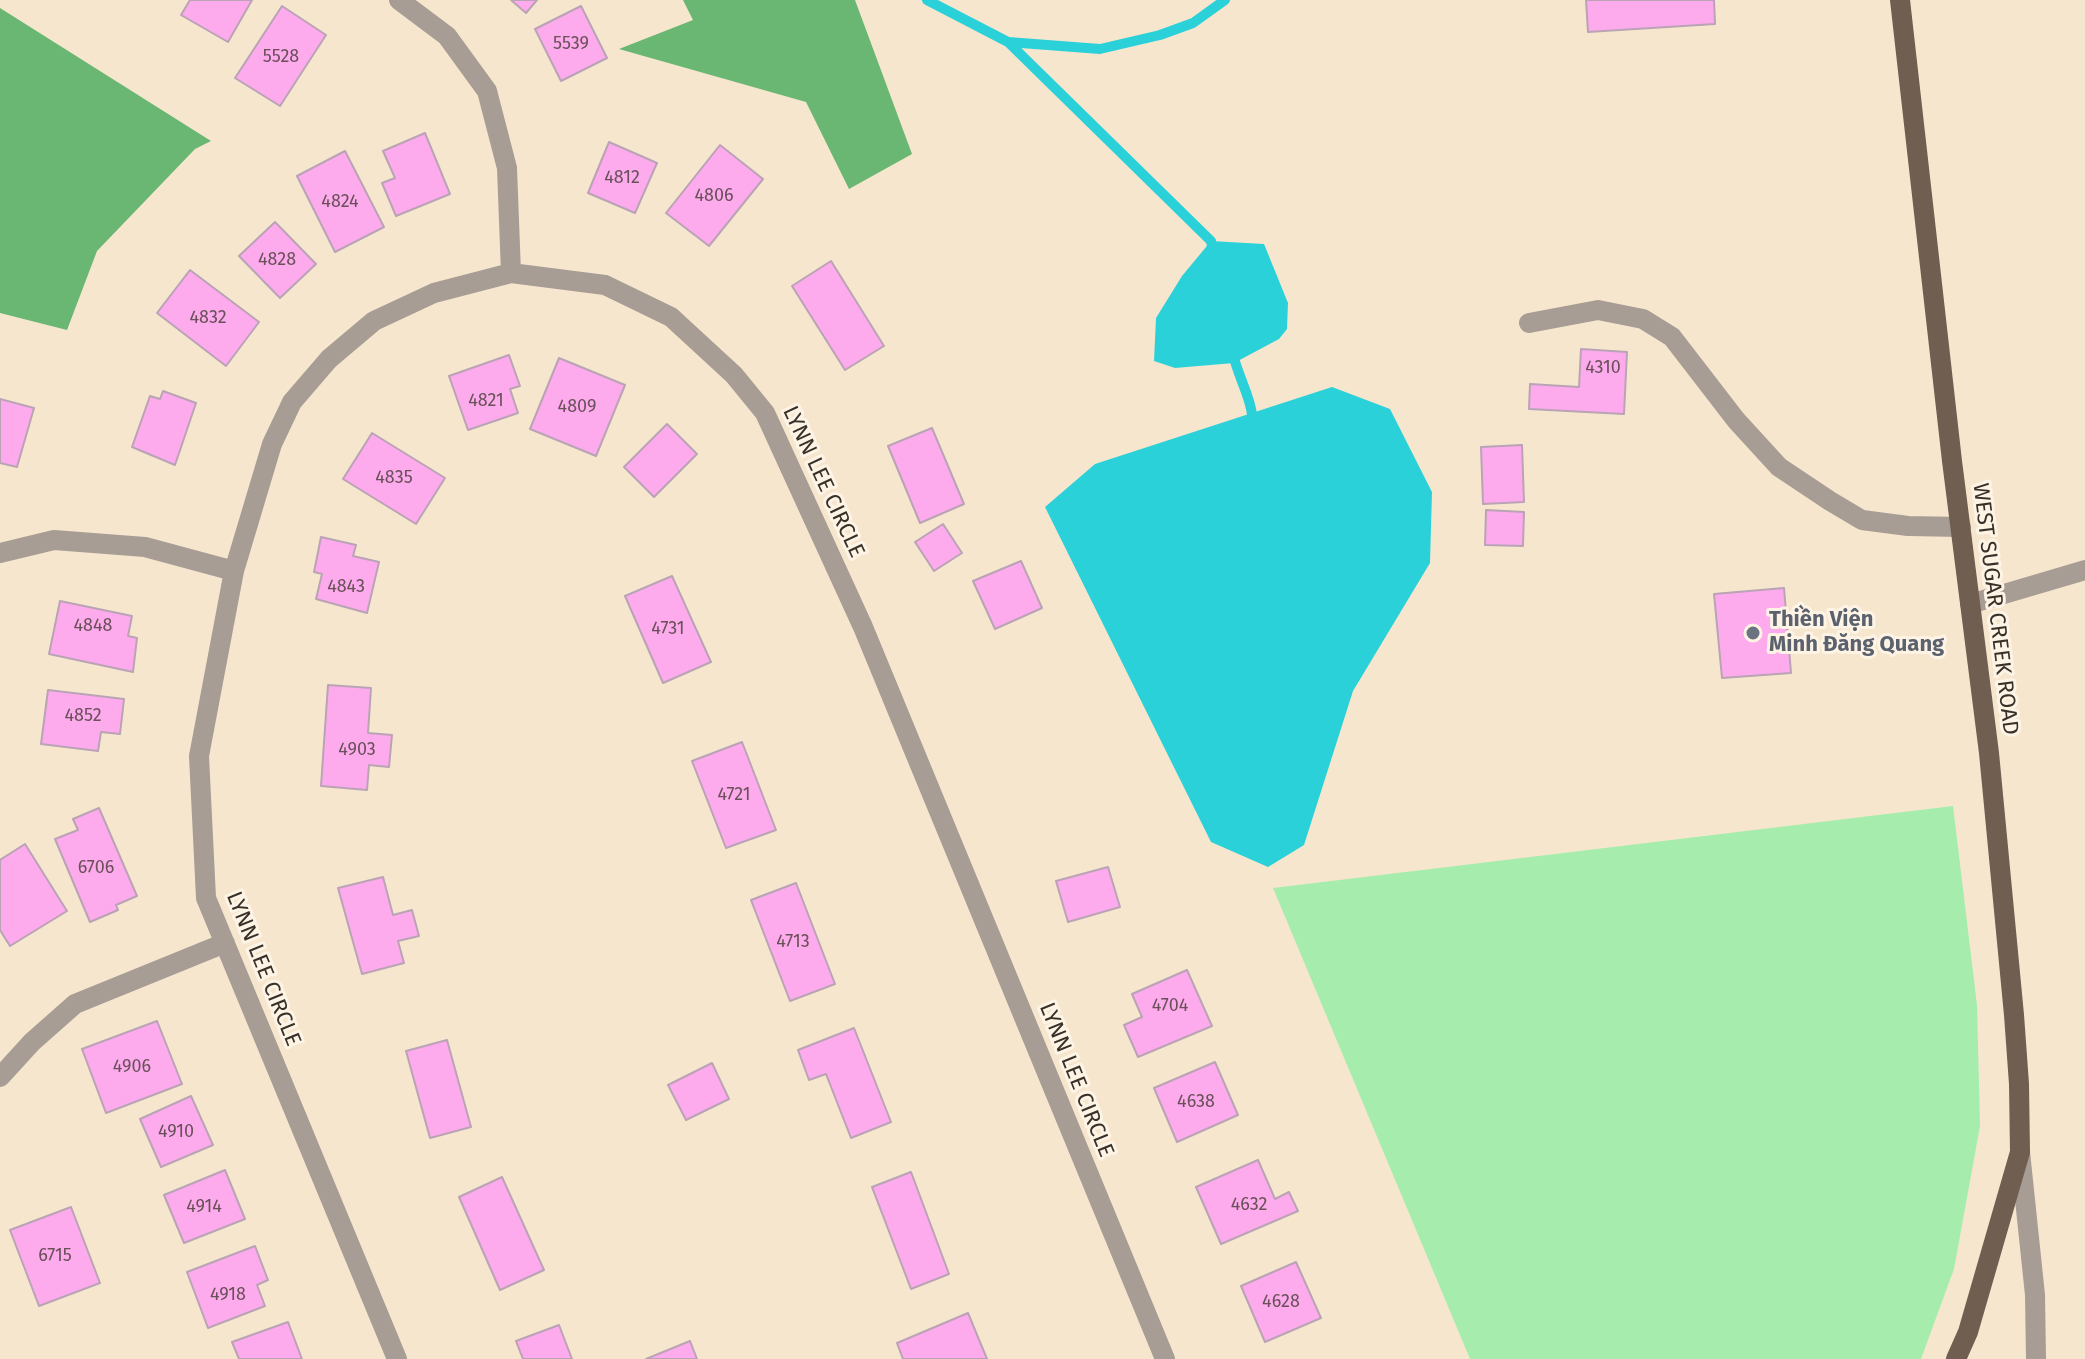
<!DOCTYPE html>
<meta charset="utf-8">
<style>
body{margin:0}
canvas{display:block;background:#f7e6ce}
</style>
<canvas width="2085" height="1359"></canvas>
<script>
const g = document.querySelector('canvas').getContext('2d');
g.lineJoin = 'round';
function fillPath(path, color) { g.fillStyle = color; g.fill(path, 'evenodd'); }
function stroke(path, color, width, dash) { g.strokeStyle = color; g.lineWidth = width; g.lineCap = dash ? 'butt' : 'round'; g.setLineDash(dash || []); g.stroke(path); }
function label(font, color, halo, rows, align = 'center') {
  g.font = font + ' "Fira Sans",sans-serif'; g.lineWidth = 6; g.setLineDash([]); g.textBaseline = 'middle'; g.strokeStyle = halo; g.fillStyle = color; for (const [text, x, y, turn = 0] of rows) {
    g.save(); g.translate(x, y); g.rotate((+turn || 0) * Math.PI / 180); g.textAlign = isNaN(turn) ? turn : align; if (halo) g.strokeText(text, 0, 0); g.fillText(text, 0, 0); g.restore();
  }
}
fillPath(new Path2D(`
 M 1953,806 L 1977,1005 L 1980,1126 L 1954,1269 L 1921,1359 L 1470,1359 L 1273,888 Z`), '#a6edad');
fillPath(new Path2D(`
 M 683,0 L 855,0 L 912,154 L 849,189 L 806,102 L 619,49 L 693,20 Z
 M 0,8 L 211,141 L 195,149 L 97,251 L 67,330 L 0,313 Z`), '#69b772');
fillPath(new Path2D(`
 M 1211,241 L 1264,244 L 1288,303 L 1287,329 L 1279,339 L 1234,363 L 1175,368 L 1154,361 L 1156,318 L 1182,276 Z
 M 1332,387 L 1390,409 L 1432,492 L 1430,563 L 1353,691 L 1304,845 L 1268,867 L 1211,842 L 1045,507 L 1095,464 Z`), '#2bd1d9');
stroke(new Path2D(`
 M 927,0 L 1008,42 L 1211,241 L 1213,252
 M 1008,42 L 1100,49 L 1160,35 L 1193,23 L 1225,0
 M 1232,350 C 1237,376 1253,399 1253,426`), '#2bd1d9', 10);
const building = new Path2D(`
 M 190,0 L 252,0 L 228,42 L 181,15 Z
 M 511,0 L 537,0 L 526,13 Z
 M 1586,0 L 1714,0 L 1715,24 L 1588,32 Z
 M 282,6 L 326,35 L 280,106 L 235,78 Z
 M 581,6 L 607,58 L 561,81 L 535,29 Z
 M 425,133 L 450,194 L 396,216 L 382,183 L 395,178 L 383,151 Z
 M 609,142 L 657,163 L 635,213 L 588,193 Z
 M 720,145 L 763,179 L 709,246 L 666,213 Z
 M 345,151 L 384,227 L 335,252 L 297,176 Z
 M 275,222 L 316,264 L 280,298 L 239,256 Z
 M 831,261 L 884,346 L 845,370 L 792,286 Z
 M 190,270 L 259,322 L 226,366 L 157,313 Z
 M 1581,349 L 1627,352 L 1624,414 L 1529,409 L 1530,384 L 1579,387 Z
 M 509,355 L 520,386 L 510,389 L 518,413 L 468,430 L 449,376 Z
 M 559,358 L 625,385 L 596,456 L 530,429 Z
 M 163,391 L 196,403 L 175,465 L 132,447 L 150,396 L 160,399 Z
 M 0,399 L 34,408 L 17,467 L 0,463 Z
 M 667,424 L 697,454 L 654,497 L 624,467 Z
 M 932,428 L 964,504 L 920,523 L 888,446 Z
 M 372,433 L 445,478 L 416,524 L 343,479 Z
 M 1522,445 L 1524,502 L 1483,504 L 1481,447 Z
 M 1486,510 L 1524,512 L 1523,546 L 1485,545 Z
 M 943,524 L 962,553 L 934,571 L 915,542 Z
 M 321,537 L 356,545 L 353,556 L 379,562 L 367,613 L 316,599 L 322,574 L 314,572 Z
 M 1021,561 L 1042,608 L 995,629 L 973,581 Z
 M 672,576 L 711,662 L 663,683 L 625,596 Z
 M 1784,588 L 1791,673 L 1722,678 L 1714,594 Z
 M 60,601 L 132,616 L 128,636 L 137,638 L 133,672 L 49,654 Z
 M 328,685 L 371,688 L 368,733 L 392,735 L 389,767 L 369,765 L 367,790 L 321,786 Z
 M 48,690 L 124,699 L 120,734 L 101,732 L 98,751 L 41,744 Z
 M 742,742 L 776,830 L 726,848 L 692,761 Z
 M 99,808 L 137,896 L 116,905 L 118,910 L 90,922 L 55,839 L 78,830 L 73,819 Z
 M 25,844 L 67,911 L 10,946 L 0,930 L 0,860 Z
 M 1108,867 L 1120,907 L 1068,922 L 1056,881 Z
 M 383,877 L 393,915 L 412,910 L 419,936 L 398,941 L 404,963 L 362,974 L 338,888 Z
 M 796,883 L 835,984 L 790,1001 L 751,900 Z
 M 1187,970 L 1212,1026 L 1138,1057 L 1124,1025 L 1142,1017 L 1132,994 Z
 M 157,1021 L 182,1084 L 106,1113 L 82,1049 Z
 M 854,1028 L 891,1122 L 851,1138 L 826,1074 L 809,1080 L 798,1050 Z
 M 447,1040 L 471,1127 L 430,1138 L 406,1051 Z
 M 1215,1062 L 1238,1115 L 1177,1142 L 1154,1088 Z
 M 712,1063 L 729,1099 L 686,1120 L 668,1085 Z
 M 191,1096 L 213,1145 L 161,1167 L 140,1119 Z
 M 1258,1160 L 1275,1199 L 1289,1192 L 1298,1211 L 1221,1244 L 1196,1187 Z
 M 225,1170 L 245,1219 L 184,1243 L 164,1195 Z
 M 911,1172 L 949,1274 L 911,1289 L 872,1187 Z
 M 502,1177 L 544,1270 L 500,1290 L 459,1197 Z
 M 71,1207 L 100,1283 L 39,1306 L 10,1230 Z
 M 255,1246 L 268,1280 L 257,1285 L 265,1306 L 208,1328 L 187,1272 Z
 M 1296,1262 L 1321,1318 L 1265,1342 L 1241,1286 Z
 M 968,1313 L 987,1359 L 903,1359 L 897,1343 Z
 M 288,1322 L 302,1359 L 239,1359 L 232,1342 Z
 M 559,1325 L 572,1359 L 523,1359 L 516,1341 Z
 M 690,1341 L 697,1359 L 646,1359 Z`);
fillPath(building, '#fdabed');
stroke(building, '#baa3b5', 2);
stroke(new Path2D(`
 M 399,0 L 447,36 L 487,91 L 507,168 L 511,273
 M 1529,323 L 1598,310 L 1643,319 L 1672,337 L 1736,420 L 1779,467 L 1830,501 L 1862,520 L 1908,526 L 1961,527
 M 0,553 L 54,540 L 145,547 L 234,571
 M 1970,604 L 2085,570
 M 0,1077 L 32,1042 L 75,1004 L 225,943
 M 2020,1152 L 2035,1295 L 2036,1359
 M 397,1359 L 206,898 L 199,756 L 234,571 L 272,444 L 292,402 L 329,359 L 374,321 L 434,293 L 511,273 L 605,285 L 671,317 L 734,375 L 765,413 L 863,627 L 1165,1359`), '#a79d95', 20);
stroke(new Path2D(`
 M 1900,0 L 1952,461 L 1989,753 L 2014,1015 L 2019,1084 L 2020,1152 L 1968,1332 L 1956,1359`), '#705f51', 20);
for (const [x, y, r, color] of [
 [1753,633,8,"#6b7280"]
]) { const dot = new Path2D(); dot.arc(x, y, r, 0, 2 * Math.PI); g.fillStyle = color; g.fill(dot); stroke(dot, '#fef4e6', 3); }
label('18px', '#695059', null, [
 ["5539",571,44],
 ["5528",281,57],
 ["4812",622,178],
 ["4806",714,196],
 ["4824",340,202],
 ["4828",277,260],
 ["4832",208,318],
 ["4310",1603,368],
 ["4821",486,401],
 ["4809",577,407],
 ["4835",394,478],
 ["4843",346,587],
 ["4848",93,626],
 ["4731",668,629],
 ["4852",83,716],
 ["4903",357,750],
 ["4721",734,795],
 ["6706",96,868],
 ["4713",793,942],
 ["4704",1170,1006],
 ["4906",132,1067],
 ["4638",1196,1102],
 ["4910",176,1132],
 ["4632",1249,1205],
 ["4914",204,1207],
 ["6715",55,1256],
 ["4918",228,1295],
 ["4628",1281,1302]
]);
label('22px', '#383128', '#fef4e6', [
 ["LYNN LEE CIRCLE",823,482,65],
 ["WEST SUGAR CREEK ROAD",1995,609,83],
 ["LYNN LEE CIRCLE",263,969,68],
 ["LYNN LEE CIRCLE",1076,1080,68]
]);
label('bold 22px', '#5b616d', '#fef4e6', [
 ["Thiền Viện",1769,620],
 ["Minh Đăng Quang",1769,645]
], 'left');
</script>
